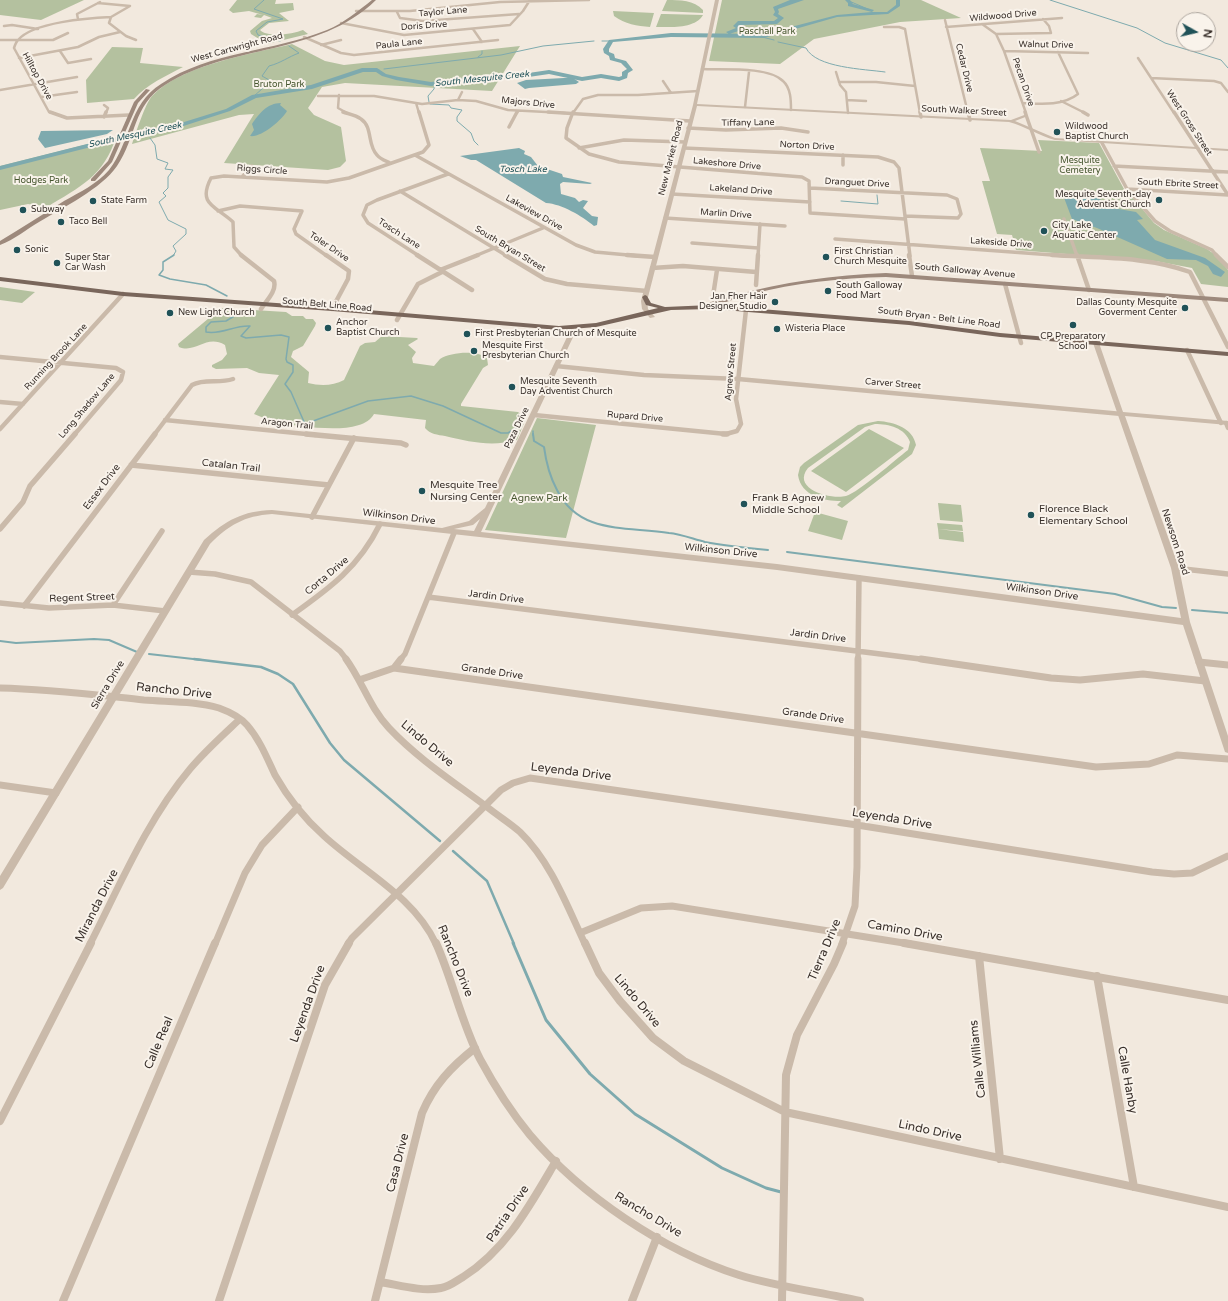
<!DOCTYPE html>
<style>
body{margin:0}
#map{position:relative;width:1228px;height:1301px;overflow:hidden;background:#f2e9de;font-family:"Varela Round",sans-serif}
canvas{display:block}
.north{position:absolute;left:1176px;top:12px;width:40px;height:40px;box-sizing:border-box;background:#f9f3eb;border:1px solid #aca59e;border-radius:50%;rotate:98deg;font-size:11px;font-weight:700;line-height:16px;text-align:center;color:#382f2a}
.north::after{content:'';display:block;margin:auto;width:14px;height:18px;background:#205258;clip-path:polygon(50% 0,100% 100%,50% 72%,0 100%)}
</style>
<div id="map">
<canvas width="1228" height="1301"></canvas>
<div class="north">N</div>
</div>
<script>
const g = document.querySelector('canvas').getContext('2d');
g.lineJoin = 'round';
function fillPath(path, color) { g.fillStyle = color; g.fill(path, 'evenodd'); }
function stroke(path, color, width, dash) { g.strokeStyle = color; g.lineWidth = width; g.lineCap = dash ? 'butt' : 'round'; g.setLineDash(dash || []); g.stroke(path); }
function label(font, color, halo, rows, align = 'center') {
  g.font = font + ' "Varela Round",sans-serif'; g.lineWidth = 4; g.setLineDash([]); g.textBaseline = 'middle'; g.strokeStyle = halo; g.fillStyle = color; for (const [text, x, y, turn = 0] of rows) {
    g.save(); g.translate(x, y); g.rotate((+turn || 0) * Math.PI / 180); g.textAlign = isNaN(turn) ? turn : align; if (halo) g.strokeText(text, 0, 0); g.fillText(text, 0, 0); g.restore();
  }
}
fillPath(new Path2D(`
 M 0,0 L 84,0 L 41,20 L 0,15 Z
 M 237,0 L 276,0 L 275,4 L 293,3 L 294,10 L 279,13 L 289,21 L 269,23 L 260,30 C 268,38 293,34 303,30 L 308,34 L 267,44 L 251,34 L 250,31 L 262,21 L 272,18 L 264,15 L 261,18 L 254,17 L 257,14 L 263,15 L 249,11 L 233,13 L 229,10 Z
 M 667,0 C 680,0 694,0 703,10 L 703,13 L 662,11 Z
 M 722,0 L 921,0 L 961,18 L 900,22 L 814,39 L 780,64 L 709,61 Z
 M 613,11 L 654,13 L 650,27 C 637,26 625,24 614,16 Z
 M 661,14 L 665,14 L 703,15 C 695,29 670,27 656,27 Z
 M 292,44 L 325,61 L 344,65 L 520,46 L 492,91 L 345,83 L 322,87 L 308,108 L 314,115 L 341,127 L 346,161 L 340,167 L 328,170 L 224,163 L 254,114 L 239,115 L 132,144 C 136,133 145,104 152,96 C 181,65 251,54 292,44 Z
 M 112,47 L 143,48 L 140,63 L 183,67 C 166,76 147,84 134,99 L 87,103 L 86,80 Z
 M 116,137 C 104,176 80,187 47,207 L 28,204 L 0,210 L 0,166 Z
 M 1038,140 L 1099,143 L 1124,189 L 1135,200 L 1154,223 L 1164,230 L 1207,249 L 1217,256 L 1228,270 L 1228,287 L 1201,284 L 1192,268 L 1155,261 L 1016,250 L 1012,235 L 997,234 L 982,181 L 990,181 L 980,148 L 1042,151 Z
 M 0,287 L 35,292 L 22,303 L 0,300 Z
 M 221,308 L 286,312 L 292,316 L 303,316 L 306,319 L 313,319 L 316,323 L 315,326 L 303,346 L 293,351 L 291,357 L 309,372 L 308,383 C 320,386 333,386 344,380 L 360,346 L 365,343 L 375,342 L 382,336 L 417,338 L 418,339 L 408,345 L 416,352 L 412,358 L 413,363 L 434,366 C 436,364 438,361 440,359 C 451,352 477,350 487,358 L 488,365 L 483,368 L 461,404 L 461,406 L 518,412 L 526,418 L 517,440 C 492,447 470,442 445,436 C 438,435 430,434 425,428 L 426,420 L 374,414 C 361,438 299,425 276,423 L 254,414 L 279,375 L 259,373 L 247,368 L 216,369 L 212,367 L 212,365 L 222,360 L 227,354 L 225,345 C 206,334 196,354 179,347 L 178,344 Z
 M 537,418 L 596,425 L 566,538 L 485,530 Z
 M 878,421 C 894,422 913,428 916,445 L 912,454 L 842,508 L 837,505 L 841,501 C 824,501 801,496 798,475 L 800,467 L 804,463 L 858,425 ZM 875,424 C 889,424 905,428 910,442 L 908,450 C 895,460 859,492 846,496 C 831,500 791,489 808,468 L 865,427 Z
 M 869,429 L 904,448 L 846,492 L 811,471 Z
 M 938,503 L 961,505 L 963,522 L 940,520 Z
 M 815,512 L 848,521 L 842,540 L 808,531 Z
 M 937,523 L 962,525 L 963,531 L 938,529 Z
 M 938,529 L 963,532 L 964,542 L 939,539 Z`), '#b4c19f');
fillPath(new Path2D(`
 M 564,78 L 573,78 L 579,82 L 576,84 L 529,88 L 525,89 L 517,83 L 526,80 Z
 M 281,103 L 280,105 L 287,111 C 282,120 261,138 250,136 L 254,130 L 252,124 C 259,114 267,103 281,103 Z
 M 113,130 L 107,134 L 45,148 L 38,139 L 41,131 Z
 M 519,148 L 525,151 L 524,154 L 531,157 L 538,166 L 562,174 L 563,177 L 592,183 L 590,184 L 563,182 L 560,184 L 561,194 L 575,198 L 579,202 L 583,200 L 588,201 L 583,208 L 592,216 L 598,217 L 597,225 L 594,226 C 582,216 562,204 546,203 L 476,160 L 471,160 L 460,156 Z
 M 1067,192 L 1090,194 L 1101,200 L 1107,207 L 1136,212 L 1143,219 L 1137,220 L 1155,240 L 1205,258 L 1225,272 L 1221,277 L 1213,274 L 1208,266 L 1196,260 L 1167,259 L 1097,228 L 1072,219 L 1063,195 Z`), '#7eaaae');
stroke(new Path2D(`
 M 264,0 L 254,9 L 283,19 L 267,22 L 256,31 L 258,35 L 280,41
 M 1050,0 L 1137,28 L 1165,43 L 1221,60 L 1228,68
 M 849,1 L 870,10
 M 758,36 L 774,40
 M 602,41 L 611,41
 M 778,42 L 806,48 C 816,68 864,69 885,72
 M 478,57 L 482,54 L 482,51
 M 384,69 L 501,55 L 543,46 L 594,41
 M 377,70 L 379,70
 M 254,96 L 271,81 L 262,76 L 269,66 C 281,63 288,57 299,53 L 289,46
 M 429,102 L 428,96 L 434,89 L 435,83
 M 430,104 L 449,105 L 451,108 L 462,110 L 457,117 L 457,121 L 471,133 L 474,141 L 478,145
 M 144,134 L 146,136
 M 150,138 L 155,145 L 157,159 L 168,163 L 165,169 L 173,170 L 168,177 L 168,188 L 163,193 L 166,196 L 159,202 L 168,220 L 186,229 L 186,234 L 173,246 L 176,251 L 173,256
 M 841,201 L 878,204 L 877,195`), '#7eaaae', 1);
stroke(new Path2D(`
 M 174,255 L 163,262 L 163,270 L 159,275 L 170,279 L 206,285 L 227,296
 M 237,312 L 236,315 L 226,321 L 211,322 L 206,327 L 206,332 C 222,335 234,325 250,326 L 241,336 L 246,338 L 281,335 L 289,337 L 286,359 L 287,362 L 293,365 L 293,372 L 285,384 L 291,392 L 305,424 L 368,401 L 411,396 L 443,406 L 501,433 L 508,433 L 516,428
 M 533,431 L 533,435`), '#7eaaae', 1.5);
stroke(new Path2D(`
 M 533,434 L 534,441 L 544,447 C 546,462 550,477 557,490 C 579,535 627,526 669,533 C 681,534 693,539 705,542 C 726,546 747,548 768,550
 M 787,552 L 1115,594 L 1162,607 L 1176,608
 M 1192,610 L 1228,613
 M 0,641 L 16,643 L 94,639 L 109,640 L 137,652
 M 149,654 L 202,660`), '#7eaaae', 2);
stroke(new Path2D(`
 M 194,659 L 261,667 L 278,674 L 293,684 L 330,743 L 344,760 L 440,841
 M 453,851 L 487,881 L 514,944`), '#7eaaae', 2.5);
stroke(new Path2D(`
 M 513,943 L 546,1020 L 590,1074 L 635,1114 L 722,1168 L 766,1188 L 781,1192`), '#7eaaae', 3);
fillPath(new Path2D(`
 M 790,0 L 804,0 L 778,9 L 779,12 L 778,14 L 784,18 L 777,24 L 740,25 L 742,30 L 729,34 L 726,32 L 736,28 L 733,26 L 738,21 L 774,21 L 778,18 L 773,15 L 775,12 L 773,7 Z
 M 845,0 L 850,0 L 853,4 L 874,10 L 872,12 L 887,12 L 896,5 L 896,0 L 900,0 L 900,6 L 888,14 L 837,17 L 764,38 L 671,37 L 613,42 L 609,49 L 609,52 L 614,54 L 615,58 L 626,61 L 633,70 L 628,73 L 627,78 L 619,81 L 601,78 L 582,81 L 549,74 L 515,79 L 491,79 L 431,86 L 396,80 L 382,76 L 376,72 L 363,72 L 312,89 L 256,98 L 230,111 L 171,130 L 87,148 L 0,170 L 0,166 L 87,144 L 168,127 L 226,109 L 252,95 L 311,85 L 362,68 L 377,68 L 386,74 L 399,77 L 431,82 L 491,75 L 515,75 L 549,70 L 582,77 L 601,74 L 619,77 L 622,76 L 622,72 L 627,69 L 621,63 L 610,60 L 609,56 L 604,53 L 603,49 L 609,40 L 671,33 L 764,34 L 837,15 L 872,12 L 848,6 L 848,3 Z`), '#7eaaae');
stroke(new Path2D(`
 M 98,3 L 130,6 L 111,17 L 109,23 L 126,36 L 136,40
 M 356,11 L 410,11 L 500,2 L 589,0
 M 397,12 L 400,18 L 423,21 L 519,14
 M 78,19 L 77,14 L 100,2
 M 945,20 L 968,113
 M 341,23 L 404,35 L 510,25 L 523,11 L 530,0
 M 982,24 L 996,34 L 1004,51 L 1026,113
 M 4,26 L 12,25 L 38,29
 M 884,27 L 899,27 L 905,29 L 920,113
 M 946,27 L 1062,18
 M 473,29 L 482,42
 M 996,34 L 1051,33 L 1049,26 L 1043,19
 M 304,37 L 341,53 L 354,55 L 498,40
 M 0,40 L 53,40 L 68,33
 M 321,45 L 341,40
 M 60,51 L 68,63 L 91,59
 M 1004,51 L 1088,53
 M 19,58 L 78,47 L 99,37 L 120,32
 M 1138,58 L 1174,113
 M 702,69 C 722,70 768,66 783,81 C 791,88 791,101 791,110
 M 836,72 L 840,85 L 846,92 L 848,113
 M 1151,78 L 1214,81 L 1221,83 L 1228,92
 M 663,81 L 671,93
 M 839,82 L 876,82 L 915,86
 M 0,90 L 77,77
 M 339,95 L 338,108 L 347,113
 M 318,96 L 374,96 L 422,104 L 458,100 L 476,101 L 508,110 L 565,113
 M 41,97 L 77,92
 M 458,100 L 462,92
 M 847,100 L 866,101
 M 1061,101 L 1085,113
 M 416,103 L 419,113
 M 1023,103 C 1041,104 1063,106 1078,94 L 1058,52
 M 104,105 L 108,108 L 106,113
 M 745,107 L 749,72
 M 53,113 L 49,112 L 14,48 C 15,45 16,42 18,40 C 33,22 89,18 111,17
 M 517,113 L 518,111
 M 573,113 L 583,99 L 598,95 L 638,95 L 698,91`), '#cabaaa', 2.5);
stroke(new Path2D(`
 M 50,112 L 67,118 L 129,115
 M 343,112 C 349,114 356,115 361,119 C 373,127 367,145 377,155 C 380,159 386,161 390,163
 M 548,112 L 690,121
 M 573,112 L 567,128 L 566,138 L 589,154 L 619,162 L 802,177 L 809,181 L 810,213 L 905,219
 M 920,112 L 921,117
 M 968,112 L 970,120
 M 1025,112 L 1039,152
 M 1083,112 L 1088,115
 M 1174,112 L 1228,195
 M 104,117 L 106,112
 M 509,127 L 517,112
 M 688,128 L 726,130 L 781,128 L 808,132
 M 1102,143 L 1127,189 L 1155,221 L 1170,231 L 1212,250 L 1217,256
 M 579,148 L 624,140 L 685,142
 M 684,148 L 878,157 L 894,162 L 899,168 L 910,256
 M 415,155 L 576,245 L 595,252 L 639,256
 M 843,155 L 843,165
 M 1114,166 L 1228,172
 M 242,177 L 252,166
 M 810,188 L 947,195 L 957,199 L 961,214 L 958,218 L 905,216
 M 1127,189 L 1228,195
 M 400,191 L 507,256
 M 672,194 L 810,202
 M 218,211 L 240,206 L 302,211 L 294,229 L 296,234 L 327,256
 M 665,218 L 785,226
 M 1064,219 L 1077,256
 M 835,239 L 1066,256
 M 692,243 L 758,248
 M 242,256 L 234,247 L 233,222 C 216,206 197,205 211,178 L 224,176 L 327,182 L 349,178 L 423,152 L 429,145 L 419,112
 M 419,256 L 368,223 L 363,215 L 367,205 L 377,200 L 448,174
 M 475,256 L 543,228
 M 758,256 L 760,224`), '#cabaaa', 3.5);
stroke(new Path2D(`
 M 241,255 L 274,281 C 277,291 266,301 261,309
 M 326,255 L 349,271 L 348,279 L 332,309
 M 417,255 L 472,290
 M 505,255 L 545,279 L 567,284 L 647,291
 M 627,255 L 655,257
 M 909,255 L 912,276
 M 1052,255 C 1097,258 1147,256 1190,272 L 1228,347
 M 1077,255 L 1089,290
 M 1216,255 L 1228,267
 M 652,268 L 683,266 L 756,272
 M 440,270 L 478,255
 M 1005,284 L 1021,343
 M 756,285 L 758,255
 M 713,296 L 717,270
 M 397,320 L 418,284 L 442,272
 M 1187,350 L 1221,423
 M 0,357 L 116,368 L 123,372 L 121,380 L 74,435
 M 556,366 L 644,375 L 738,379 L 1122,414
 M 0,402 L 23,404
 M 534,415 L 726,434 L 737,431 L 741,424 L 736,399 L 746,310
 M 165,420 L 316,435
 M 1226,423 L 1228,428
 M 0,429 L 123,294
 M 154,435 L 192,385 C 205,378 219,384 233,379`), '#cabaaa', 4.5);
stroke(new Path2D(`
 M 306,434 L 401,443 L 406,445
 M 723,434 L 727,434
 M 131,465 L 329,485
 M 312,517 L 354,438
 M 0,529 L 23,502 L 30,486 L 75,434
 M 1175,568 L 1228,574
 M 189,572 L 215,574 L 251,582 L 340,651 L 347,660
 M 428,597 L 928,660
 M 0,603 L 49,608 L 113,605 L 165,611
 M 113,605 L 162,531
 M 24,606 L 155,434
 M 292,615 C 330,588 359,567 380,524
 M 400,660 L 405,654 L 454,533
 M 858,660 L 859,578`), '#cabaaa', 5.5);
stroke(new Path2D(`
 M 346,659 C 362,681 370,708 389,728 C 419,760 457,784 491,810 C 500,817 511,824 520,832 C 551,862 567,906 585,944
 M 921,659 L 1051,678 L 1080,680 L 1143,674 L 1205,681
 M 1199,662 L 1228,665
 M 394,668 L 1096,767 L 1149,764 L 1177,755 L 1228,759
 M 359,680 L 394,668 L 401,659
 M 0,688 C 49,689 96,695 144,700 C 169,702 195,701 219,708 C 230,712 240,717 247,725 C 260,740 267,758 275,775 C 288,798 305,819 324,836 C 362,871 414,896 436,944
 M 0,785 L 56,793
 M 580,933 L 641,908 L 672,906 L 910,944
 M 90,944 C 120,885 147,820 190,769 C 205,751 223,735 240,719
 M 215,944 L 245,873 L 262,845 L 298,807
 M 348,944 L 352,938 L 501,790 L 513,783 L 530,778 L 857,825 L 1152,872 L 1174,874 L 1192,873 L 1228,856
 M 842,944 L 855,906 L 857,867 L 858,659`), '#cabaaa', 7);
stroke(new Path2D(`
 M 436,943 C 453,981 461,1022 480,1059 C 494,1085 511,1112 530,1135 C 581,1195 663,1251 739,1275 C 778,1287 820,1292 860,1301
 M 585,943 L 599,973 L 620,1001 L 653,1038 L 684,1061 L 785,1112 L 1228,1207
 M 904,943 L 1228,1000
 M 979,956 L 1000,1159
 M 1097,976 L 1134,1187
 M 0,1121 L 91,943
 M 380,1282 C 399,1285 421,1292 441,1288 C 449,1287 456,1281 463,1277 C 507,1249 530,1205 556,1161
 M 63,1301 L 215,943
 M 219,1301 L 325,985 L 349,943
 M 375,1301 L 422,1113 C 434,1085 451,1067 475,1048
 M 632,1301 L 657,1237
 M 782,1301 L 786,1075 L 797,1035 L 834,964 L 843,943`), '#cabaaa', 8);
fillPath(new Path2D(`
 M 715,0 L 719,0 L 697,104 L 1011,120 L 1027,114 L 1028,116 L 1015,121 L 1055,138 L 1228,149 L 1228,151 L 1055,140 C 1039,136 1025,126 1009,122 L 697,106 L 647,301 L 648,309 L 655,317 L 650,318 L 642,309 L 641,301 L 693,105 Z
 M 569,327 L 573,327 L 575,333 L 481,532 L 777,564 L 1181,618 L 1171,568 L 1093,343 L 1096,341 L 1099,343 L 1123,412 L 1228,421 L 1228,425 L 1125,416 L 1179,568 L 1190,622 L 1228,736 L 1228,753 L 1225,752 L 1224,749 L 1183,625 L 777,570 L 272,514 C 244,516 229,525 210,544 L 3,888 L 0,890 L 0,876 L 204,540 C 226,520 243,511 272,510 L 442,528 L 469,521 L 485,508 L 569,333 ZM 480,519 L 474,531 L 454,529 L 473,525 Z`), '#cabaaa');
fillPath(new Path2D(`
 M 372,0 L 376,0 C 317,57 231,43 165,85 C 132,106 137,137 117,166 C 101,189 64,207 39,222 C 27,229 14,240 0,245 L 0,241 C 22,228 43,214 64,201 C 80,192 97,184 109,170 C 131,142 128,105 161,84 C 210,51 273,52 327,30 C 344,23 358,11 372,0 Z
 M 146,89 L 150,90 L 138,103 L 112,162 L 95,181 L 91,181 L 91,179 L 108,161 L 134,102 Z
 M 886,273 L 1228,298 L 1228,302 L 886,277 C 840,278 796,283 751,294 C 735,298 720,305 704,309 L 701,307 C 709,301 723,299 732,296 C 783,282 834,275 886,273 Z`), '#9d897c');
fillPath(new Path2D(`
 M 0,277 L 123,292 L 332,307 L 559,326 L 596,323 L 658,308 L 646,305 L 642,297 L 645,295 L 647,296 L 651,303 L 665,307 L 711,305 L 909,321 L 1000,333 L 1228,352 L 1228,356 L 1000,337 L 909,325 L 711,309 L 671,310 L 596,327 L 559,330 L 332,311 L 123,296 L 0,281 Z`), '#79665b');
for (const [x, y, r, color] of [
 [1057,132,4,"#205258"],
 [1159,200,4,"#205258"],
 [93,201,4,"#205258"],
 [23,210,4,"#205258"],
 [61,222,4,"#205258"],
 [1044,231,4,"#205258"],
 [17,250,4,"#205258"],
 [826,257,4,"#205258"],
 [57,263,4,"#205258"],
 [828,291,4,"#205258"],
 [775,302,4,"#205258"],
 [1185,308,4,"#205258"],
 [170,313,4,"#205258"],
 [1073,325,4,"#205258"],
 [328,328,4,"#205258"],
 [777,329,4,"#205258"],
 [467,334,4,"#205258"],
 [474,351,4,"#205258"],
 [512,387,4,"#205258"],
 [422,491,4,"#205258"],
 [744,504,4,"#205258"],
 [1031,515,4,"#205258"]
]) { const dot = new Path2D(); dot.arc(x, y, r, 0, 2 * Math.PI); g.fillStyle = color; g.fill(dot); stroke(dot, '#f9f3eb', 1.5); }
label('9px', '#382f2a', '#f9f3eb', [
 ["Taylor Lane",443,12,-5],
 ["Wildwood Drive",1003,16,-5],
 ["Doris Drive",424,26,-4],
 ["Paula Lane",399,44,-6],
 ["Walnut Drive",1046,45,1],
 ["West Cartwright Road",237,48,-15],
 ["Cedar Drive",964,68,76],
 ["Hilltop Drive",37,76,61],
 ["Pecan Drive",1023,82,71],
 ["Majors Drive",528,103,6],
 ["South Walker Street",964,111,3],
 ["Tiffany Lane",748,123,-1],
 ["West Gross Street",1189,123,57],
 ["Norton Drive",807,146,3],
 ["New Market Road",671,158,-76],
 ["Lakeshore Drive",727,164,5],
 ["Riggs Circle",262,170,4],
 ["Dranguet Drive",857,183,3],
 ["South Ebrite Street",1178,184,3],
 ["Lakeland Drive",741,190,4],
 ["Lakeview Drive",534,213,29],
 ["Marlin Drive",726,214,4],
 ["Tosch Lane",399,234,33],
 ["Lakeside Drive",1001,243,4],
 ["Toler Drive",329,247,34],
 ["South Bryan Street",510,249,31],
 ["South Galloway Avenue",965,271,5],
 ["South Belt Line Road",327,305,5],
 ["South Bryan - Belt Line Road",939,318,7],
 ["Running Brook Lane",56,357,-47],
 ["Agnew Street",731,372,-85],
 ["Carver Street",893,384,5],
 ["Long Shadow Lane",87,406,-50],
 ["Rupard Drive",635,417,5],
 ["Aragon Trail",287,424,6],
 ["Paza Drive",517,428,-64]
]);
label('9px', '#45552e', '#f9f3eb', [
 ["Paschall Park",767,32],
 ["Bruton Park",279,85],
 ["Mesquite",1080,161],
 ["Cemetery",1080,171],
 ["Hodges Park",41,181]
]);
label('italic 9px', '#205258', '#f9f3eb', [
 ["South Mesquite Creek",482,79,-6],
 ["South Mesquite Creek",135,135,-12],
 ["Tosch Lake",523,170]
]);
label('9px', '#382f2a', '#f9f3eb', [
 ["Wildwood",1065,127],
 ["Baptist Church",1065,137],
 ["Mesquite Seventh-day",1151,195,"right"],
 ["Adventist Church",1151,205,"right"],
 ["State Farm",101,201],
 ["Subway",31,210],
 ["Taco Bell",69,222],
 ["City Lake",1052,226],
 ["Aquatic Center",1052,236],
 ["Sonic",25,250],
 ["First Christian",834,252],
 ["Church Mesquite",834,262],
 ["Super Star",65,258],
 ["Car Wash",65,268],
 ["South Galloway",836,286],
 ["Food Mart",836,296],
 ["Jan Fher Hair",767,297,"right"],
 ["Designer Studio",767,307,"right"],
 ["Dallas County Mesquite",1177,303,"right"],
 ["Goverment Center",1177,313,"right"],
 ["New Light Church",178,313],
 ["Anchor",336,323],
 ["Baptist Church",336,333],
 ["Wisteria Place",785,329],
 ["First Presbyterian Church of Mesquite",475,334],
 ["CP Preparatory",1073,337,"center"],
 ["School",1073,347,"center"],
 ["Mesquite First",482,346],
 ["Presbyterian Church",482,356],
 ["Mesquite Seventh",520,382],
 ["Day Adventist Church",520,392]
], 'left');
label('10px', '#382f2a', '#f9f3eb', [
 ["Catalan Trail",231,466,6],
 ["Essex Drive",102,487,-53],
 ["Wilkinson Drive",399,517,7],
 ["Newsom Road",1175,542,72],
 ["Wilkinson Drive",721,551,6],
 ["Corta Drive",327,576,-40],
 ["Wilkinson Drive",1042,592,8],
 ["Jardin Drive",496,597,7],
 ["Regent Street",82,598,-2],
 ["Jardin Drive",818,636,7],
 ["Grande Drive",492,672,8],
 ["Sierra Drive",108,685,-59],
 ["Grande Drive",813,716,8]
]);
label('10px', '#382f2a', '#f9f3eb', [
 ["Mesquite Tree",430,485],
 ["Nursing Center",430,497],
 ["Frank B Agnew",752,498],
 ["Middle School",752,510],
 ["Florence Black",1039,509],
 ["Elementary School",1039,521]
], 'left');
label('10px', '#45552e', '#f9f3eb', [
 ["Agnew Park",539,498]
]);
label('12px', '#382f2a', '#f9f3eb', [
 ["Rancho Drive",174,691,6],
 ["Lindo Drive",427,744,40],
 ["Leyenda Drive",571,772,7],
 ["Leyenda Drive",892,819,9],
 ["Miranda Drive",97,906,-63],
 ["Camino Drive",905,931,10],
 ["Tierra Drive",825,950,-67],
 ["Rancho Drive",455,961,68],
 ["Lindo Drive",637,1001,50],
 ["Leyenda Drive",308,1004,-70],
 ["Calle Real",159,1043,-67],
 ["Calle Williams",978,1059,-96],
 ["Calle Hanby",1127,1080,80],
 ["Lindo Drive",930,1131,12],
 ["Casa Drive",398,1163,-76],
 ["Patria Drive",508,1214,-56],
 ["Rancho Drive",648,1215,31]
]);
</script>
